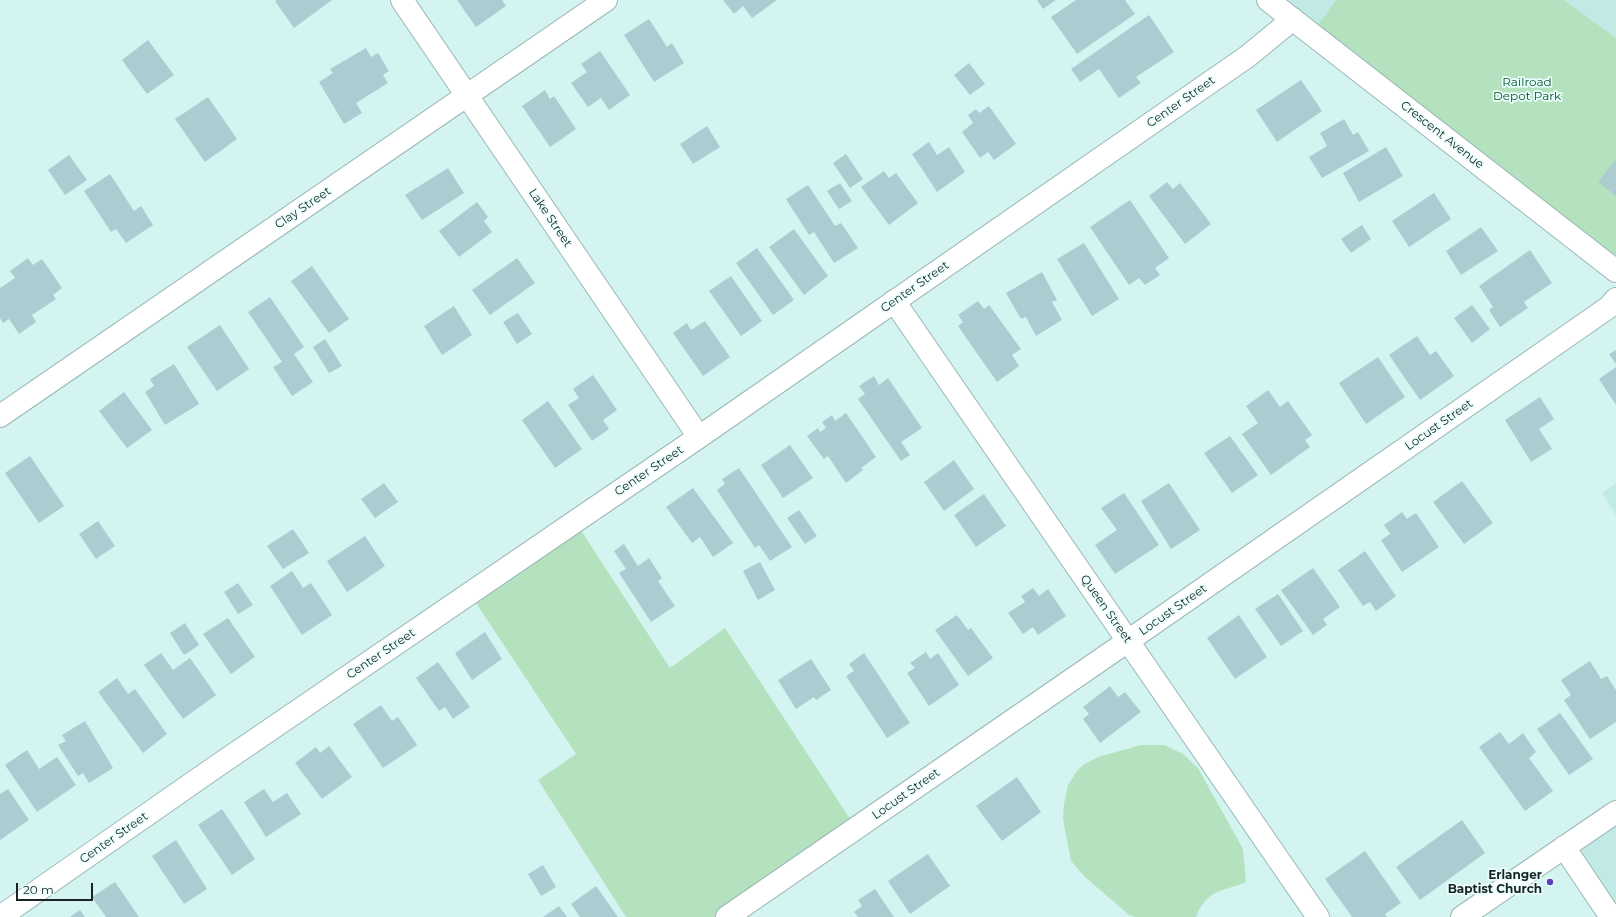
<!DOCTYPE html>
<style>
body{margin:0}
#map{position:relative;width:1616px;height:917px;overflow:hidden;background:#d4f4f2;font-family:Montserrat,sans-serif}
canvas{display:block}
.scale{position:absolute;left:16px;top:883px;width:77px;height:18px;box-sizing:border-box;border:2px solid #192524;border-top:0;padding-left:5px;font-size:12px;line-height:14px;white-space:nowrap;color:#192524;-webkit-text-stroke:3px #ebfffd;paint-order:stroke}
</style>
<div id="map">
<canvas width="1616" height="917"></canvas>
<div class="scale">20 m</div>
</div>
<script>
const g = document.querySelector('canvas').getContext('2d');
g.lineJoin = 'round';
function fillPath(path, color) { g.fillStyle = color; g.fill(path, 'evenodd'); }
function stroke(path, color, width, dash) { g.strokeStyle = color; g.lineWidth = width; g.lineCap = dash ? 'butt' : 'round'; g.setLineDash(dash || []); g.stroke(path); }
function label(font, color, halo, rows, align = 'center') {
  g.font = font + ' Montserrat,sans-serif'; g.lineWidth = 3.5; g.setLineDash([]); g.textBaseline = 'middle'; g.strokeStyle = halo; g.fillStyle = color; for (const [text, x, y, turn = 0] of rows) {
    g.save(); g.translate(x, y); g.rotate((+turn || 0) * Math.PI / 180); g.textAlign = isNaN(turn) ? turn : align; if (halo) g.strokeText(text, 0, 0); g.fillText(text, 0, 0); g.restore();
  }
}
fillPath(new Path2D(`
 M 1268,0 L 1336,0 L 1311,34 Z
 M 1564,0 L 1616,0 L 1616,38 Z
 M 1616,483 L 1616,515 L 1602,493 Z
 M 1616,812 L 1616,917 L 1564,847 Z`), '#c1eae7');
fillPath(new Path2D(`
 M 1336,0 L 1564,0 L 1616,38 L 1616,271 L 1311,34 Z
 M 575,521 L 670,668 L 725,628 L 856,828 L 727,917 L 626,917 L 538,780 L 576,754 L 470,594 Z
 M 1141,745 L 1164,745 L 1183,754 L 1198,768 L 1243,849 L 1246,882 C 1222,892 1207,889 1196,917 L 1135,917 L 1129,915 L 1085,877 L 1071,861 L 1063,819 L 1064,804 L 1068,785 L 1077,771 L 1083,765 L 1098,757 Z`), '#b4e2bf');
fillPath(new Path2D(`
 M 277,0 L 332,0 L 294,28 L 275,1 Z
 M 457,0 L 502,0 L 506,6 L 476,27 Z
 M 723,0 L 777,0 L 752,18 L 743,6 L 734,14 Z
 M 1037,0 L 1056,0 L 1043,9 Z
 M 1076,0 L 1125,0 L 1135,14 L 1077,54 L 1051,17 Z
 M 1149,15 L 1174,52 L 1136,77 L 1141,83 L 1119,98 L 1099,69 L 1080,82 L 1071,69 Z
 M 649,19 L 667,47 L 672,43 L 684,63 L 654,82 L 624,35 Z
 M 148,40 L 174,75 L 147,94 L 122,60 Z
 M 366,48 L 371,57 L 378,53 L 389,71 L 383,75 L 388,83 L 356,103 L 362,113 L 344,124 L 319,82 L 333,73 L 330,69 Z
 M 600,51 L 630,95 L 609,110 L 601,98 L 588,107 L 571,83 L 587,72 L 581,64 Z
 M 969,63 L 985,84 L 970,95 L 954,75 Z
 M 1301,80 L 1322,111 L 1277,142 L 1256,110 Z
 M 545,90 L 550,99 L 554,96 L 576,129 L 550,147 L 522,106 Z
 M 208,97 L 237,139 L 205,162 L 175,119 Z
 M 989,106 L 1016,144 L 994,160 L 988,152 L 980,158 L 962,132 L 973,123 L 968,115 L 976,109 L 979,113 Z
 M 1344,119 L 1353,135 L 1358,132 L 1369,151 L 1322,178 L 1309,157 L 1327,146 L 1320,133 Z
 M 707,126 L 720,147 L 693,164 L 680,144 Z
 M 929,142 L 937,155 L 949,147 L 965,172 L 937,192 L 912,154 Z
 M 1386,147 L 1403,176 L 1359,202 L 1343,173 Z
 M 846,154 L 863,179 L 850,188 L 833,163 Z
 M 69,155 L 87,180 L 65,195 L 48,170 Z
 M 1616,159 L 1616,196 L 1598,182 Z
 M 448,168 L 464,193 L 422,220 L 405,195 Z
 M 884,171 L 889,178 L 896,173 L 918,203 L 889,225 L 861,187 Z
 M 110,174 L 134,211 L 141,206 L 153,225 L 126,243 L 116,229 L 111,232 L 84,191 Z
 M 1167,182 L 1173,189 L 1180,183 L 1211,224 L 1185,244 L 1149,196 Z
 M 840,183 L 852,201 L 839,209 L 827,191 Z
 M 808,185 L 835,226 L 841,223 L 858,248 L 834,263 L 814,232 L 809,235 L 786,199 Z
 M 1434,193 L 1451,219 L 1409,247 L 1392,221 Z
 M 1130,200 L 1169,258 L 1155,268 L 1160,275 L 1145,285 L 1139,278 L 1129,285 L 1090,227 Z
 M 477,202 L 488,217 L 484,221 L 492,232 L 459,257 L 439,231 Z
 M 1362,225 L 1371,239 L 1351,253 L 1341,239 Z
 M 1481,227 L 1498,251 L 1461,275 L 1446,251 Z
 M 794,229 L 828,276 L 804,295 L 769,247 Z
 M 1084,243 L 1119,299 L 1092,316 L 1057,259 Z
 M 757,248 L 794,300 L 773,315 L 736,263 Z
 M 1530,250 L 1552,283 L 1524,302 L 1528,308 L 1500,327 L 1489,310 L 1493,307 L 1479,286 Z
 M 28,258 L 33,265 L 42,259 L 62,288 L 53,295 L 56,299 L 32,315 L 36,322 L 19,334 L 9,319 L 3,323 L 0,318 L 0,288 L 15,278 L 10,271 Z
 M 517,258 L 535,283 L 490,315 L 472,290 Z
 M 312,266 L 349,319 L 329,333 L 291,281 Z
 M 1042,272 L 1057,300 L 1052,302 L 1062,320 L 1036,336 L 1026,317 L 1021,319 L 1006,293 Z
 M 731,276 L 762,321 L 741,336 L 709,291 Z
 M 270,297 L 304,347 L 294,354 L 313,382 L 292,396 L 273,367 L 282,362 L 248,312 Z
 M 978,301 L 984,309 L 989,305 L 1021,349 L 1012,355 L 1019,366 L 997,382 L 958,326 L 963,322 L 958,315 Z
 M 1472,305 L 1490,329 L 1472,343 L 1454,318 Z
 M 454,306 L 472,335 L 442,355 L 424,326 Z
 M 518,313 L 532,334 L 517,344 L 503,322 Z
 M 705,321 L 730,357 L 703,376 L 673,333 L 687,323 L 691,330 Z
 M 220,325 L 249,369 L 217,391 L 187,347 Z
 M 1417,336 L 1430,355 L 1436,351 L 1454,376 L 1420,400 L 1389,355 Z
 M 325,339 L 342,366 L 329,373 L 313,347 Z
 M 1616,350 L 1616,364 L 1609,354 Z
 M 1378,357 L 1405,397 L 1366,424 L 1339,383 Z
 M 174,364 L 199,404 L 165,425 L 145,392 L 154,386 L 150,379 Z
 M 1616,367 L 1616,405 L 1599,379 Z
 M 593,375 L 617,410 L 603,420 L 609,429 L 592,441 L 568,405 L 579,398 L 573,389 Z
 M 874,376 L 879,385 L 888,378 L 922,428 L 901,442 L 910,455 L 901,461 L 858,399 L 865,394 L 859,386 Z
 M 1268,390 L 1280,407 L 1288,401 L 1312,435 L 1305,440 L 1310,447 L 1271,475 L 1242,434 L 1258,423 L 1246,406 Z
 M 124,392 L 152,430 L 127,448 L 99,411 Z
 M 1540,397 L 1554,419 L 1539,429 L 1552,449 L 1531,462 L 1505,420 Z
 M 548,401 L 582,449 L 555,468 L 522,420 Z
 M 846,413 L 876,457 L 861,468 L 863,470 L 846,483 L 828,456 L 824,459 L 807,436 L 818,428 L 820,432 L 826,428 L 822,422 L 832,415 L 835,421 Z
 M 1230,436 L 1258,475 L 1232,493 L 1204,453 Z
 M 790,445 L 813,478 L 783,498 L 761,465 Z
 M 30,456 L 64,506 L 39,523 L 5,473 Z
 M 954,460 L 974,489 L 944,511 L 924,482 Z
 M 739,468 L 792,547 L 770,561 L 759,545 L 755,548 L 717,490 L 725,484 L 722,479 Z
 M 1462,481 L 1493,523 L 1464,544 L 1433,502 Z
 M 384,483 L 398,502 L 375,518 L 361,499 Z
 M 1169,483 L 1200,530 L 1171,549 L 1141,501 Z
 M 693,488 L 733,543 L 713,557 L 700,537 L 692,543 L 666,507 Z
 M 1124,493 L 1159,545 L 1115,574 L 1095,545 L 1117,530 L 1101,508 Z
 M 984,494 L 1006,526 L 976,547 L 954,515 Z
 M 799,510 L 817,536 L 805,544 L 787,518 Z
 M 1402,512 L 1407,519 L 1416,513 L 1439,547 L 1402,572 L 1381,540 L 1390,534 L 1384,525 Z
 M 98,521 L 115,546 L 96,559 L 79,534 Z
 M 293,529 L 309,553 L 283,569 L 267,546 Z
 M 365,536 L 385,566 L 347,592 L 327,561 Z
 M 624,544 L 638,566 L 649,558 L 662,578 L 658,581 L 675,606 L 651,622 L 619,573 L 626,569 L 614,551 Z
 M 1365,551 L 1396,596 L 1376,611 L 1370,602 L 1363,606 L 1338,570 Z
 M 760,562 L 775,590 L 758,600 L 743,571 Z
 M 1313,568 L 1340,607 L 1323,619 L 1327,625 L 1313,635 L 1281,590 Z
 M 292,571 L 303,588 L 311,583 L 332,615 L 302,635 L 270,586 Z
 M 238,583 L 253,605 L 238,614 L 224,592 Z
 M 1033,588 L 1039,596 L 1048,589 L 1066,616 L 1038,635 L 1033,627 L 1023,634 L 1008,613 L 1025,602 L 1021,596 Z
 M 1278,594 L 1303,631 L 1281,646 L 1255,609 Z
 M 957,615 L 968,630 L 971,628 L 993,658 L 968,676 L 935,630 Z
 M 1239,615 L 1267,657 L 1235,679 L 1207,638 Z
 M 228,618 L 255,657 L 231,674 L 203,634 Z
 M 185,623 L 199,645 L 184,655 L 170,633 Z
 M 485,632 L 502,659 L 472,680 L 455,653 Z
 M 926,652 L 930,659 L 938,653 L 959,685 L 929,706 L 907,673 L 915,668 L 910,663 Z
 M 161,653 L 173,670 L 190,658 L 216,695 L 183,719 L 144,665 Z
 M 864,653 L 910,723 L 887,738 L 846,676 L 854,671 L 849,664 Z
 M 811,659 L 831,690 L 816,700 L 814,697 L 796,709 L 778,680 Z
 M 1590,661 L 1601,679 L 1607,676 L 1616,690 L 1616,722 L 1590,739 L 1564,700 L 1571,695 L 1561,680 Z
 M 438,662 L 470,707 L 453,719 L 445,707 L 439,711 L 416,678 Z
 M 117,678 L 128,694 L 135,689 L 167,734 L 143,753 L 98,692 Z
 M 1110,686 L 1118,697 L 1125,692 L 1141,712 L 1100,743 L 1083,719 L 1089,714 L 1083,707 Z
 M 381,705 L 392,721 L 398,717 L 417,745 L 383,768 L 353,724 Z
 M 1560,713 L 1593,759 L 1569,775 L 1537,729 Z
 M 85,721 L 113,768 L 89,783 L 83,773 L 78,776 L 58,745 L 66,741 L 62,735 Z
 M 1500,732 L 1509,744 L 1523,733 L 1536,752 L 1529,758 L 1553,791 L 1525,811 L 1479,747 Z
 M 329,746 L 352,777 L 322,799 L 295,763 L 316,747 L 320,753 Z
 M 27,750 L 39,769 L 57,757 L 76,785 L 37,812 L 5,765 Z
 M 1017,777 L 1041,812 L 1002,841 L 976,806 Z
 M 8,789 L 29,820 L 0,840 L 0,794 Z
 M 264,789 L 273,802 L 287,793 L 301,814 L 266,837 L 244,802 Z
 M 222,809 L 255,859 L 232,875 L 198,825 Z
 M 1462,820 L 1485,853 L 1420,900 L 1396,867 Z
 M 176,840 L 207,889 L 184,904 L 152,856 Z
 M 1365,851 L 1401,903 L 1385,914 L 1387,917 L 1352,917 L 1325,879 Z
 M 928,854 L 950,886 L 910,914 L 888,881 Z
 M 543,865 L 556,887 L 541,896 L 528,874 Z
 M 115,882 L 139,917 L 106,917 L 92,897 Z
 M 596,886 L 618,917 L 580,917 L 571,904 Z
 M 875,889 L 894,917 L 858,917 L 854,912 L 862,906 L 858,900 Z
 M 559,906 L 567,917 L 543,917 Z
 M 80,910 L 85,917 L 70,917 Z`), '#adccd2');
const minor = new Path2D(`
 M 402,0 L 699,437
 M 1268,0 L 1616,271
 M 894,301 L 1318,917
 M 0,416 L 606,0
 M 1564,847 L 1611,917
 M 0,917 L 214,768 L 699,437 L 1248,56 L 1293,19
 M 727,917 L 1128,641 L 1609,307 L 1616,299
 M 1462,917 L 1616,812`);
stroke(minor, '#99b7b5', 24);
stroke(minor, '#fff', 22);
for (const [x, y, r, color] of [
 [1550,882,4,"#5e3eb6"]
]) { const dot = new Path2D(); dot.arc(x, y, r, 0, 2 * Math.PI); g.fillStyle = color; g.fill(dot); stroke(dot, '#ebfffd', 1.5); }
label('12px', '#065028', '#ebfffd', [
 ["Railroad",1527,82],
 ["Depot Park",1527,96]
]);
label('12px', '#192524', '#ebfffd', [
 ["Center Street",1181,102,-35],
 ["Crescent Avenue",1442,135,38],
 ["Clay Street",303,208,-34],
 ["Lake Street",550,218,56],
 ["Center Street",915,287,-35],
 ["Locust Street",1439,425,-35],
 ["Center Street",649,471,-34],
 ["Queen Street",1106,609,55],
 ["Locust Street",1173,610,-35],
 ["Center Street",381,654,-34],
 ["Locust Street",906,794,-35],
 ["Center Street",114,838,-35]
]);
label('bold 12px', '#192524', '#ebfffd', [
 ["Erlanger",1542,875],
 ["Baptist Church",1542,889]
], 'right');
</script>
